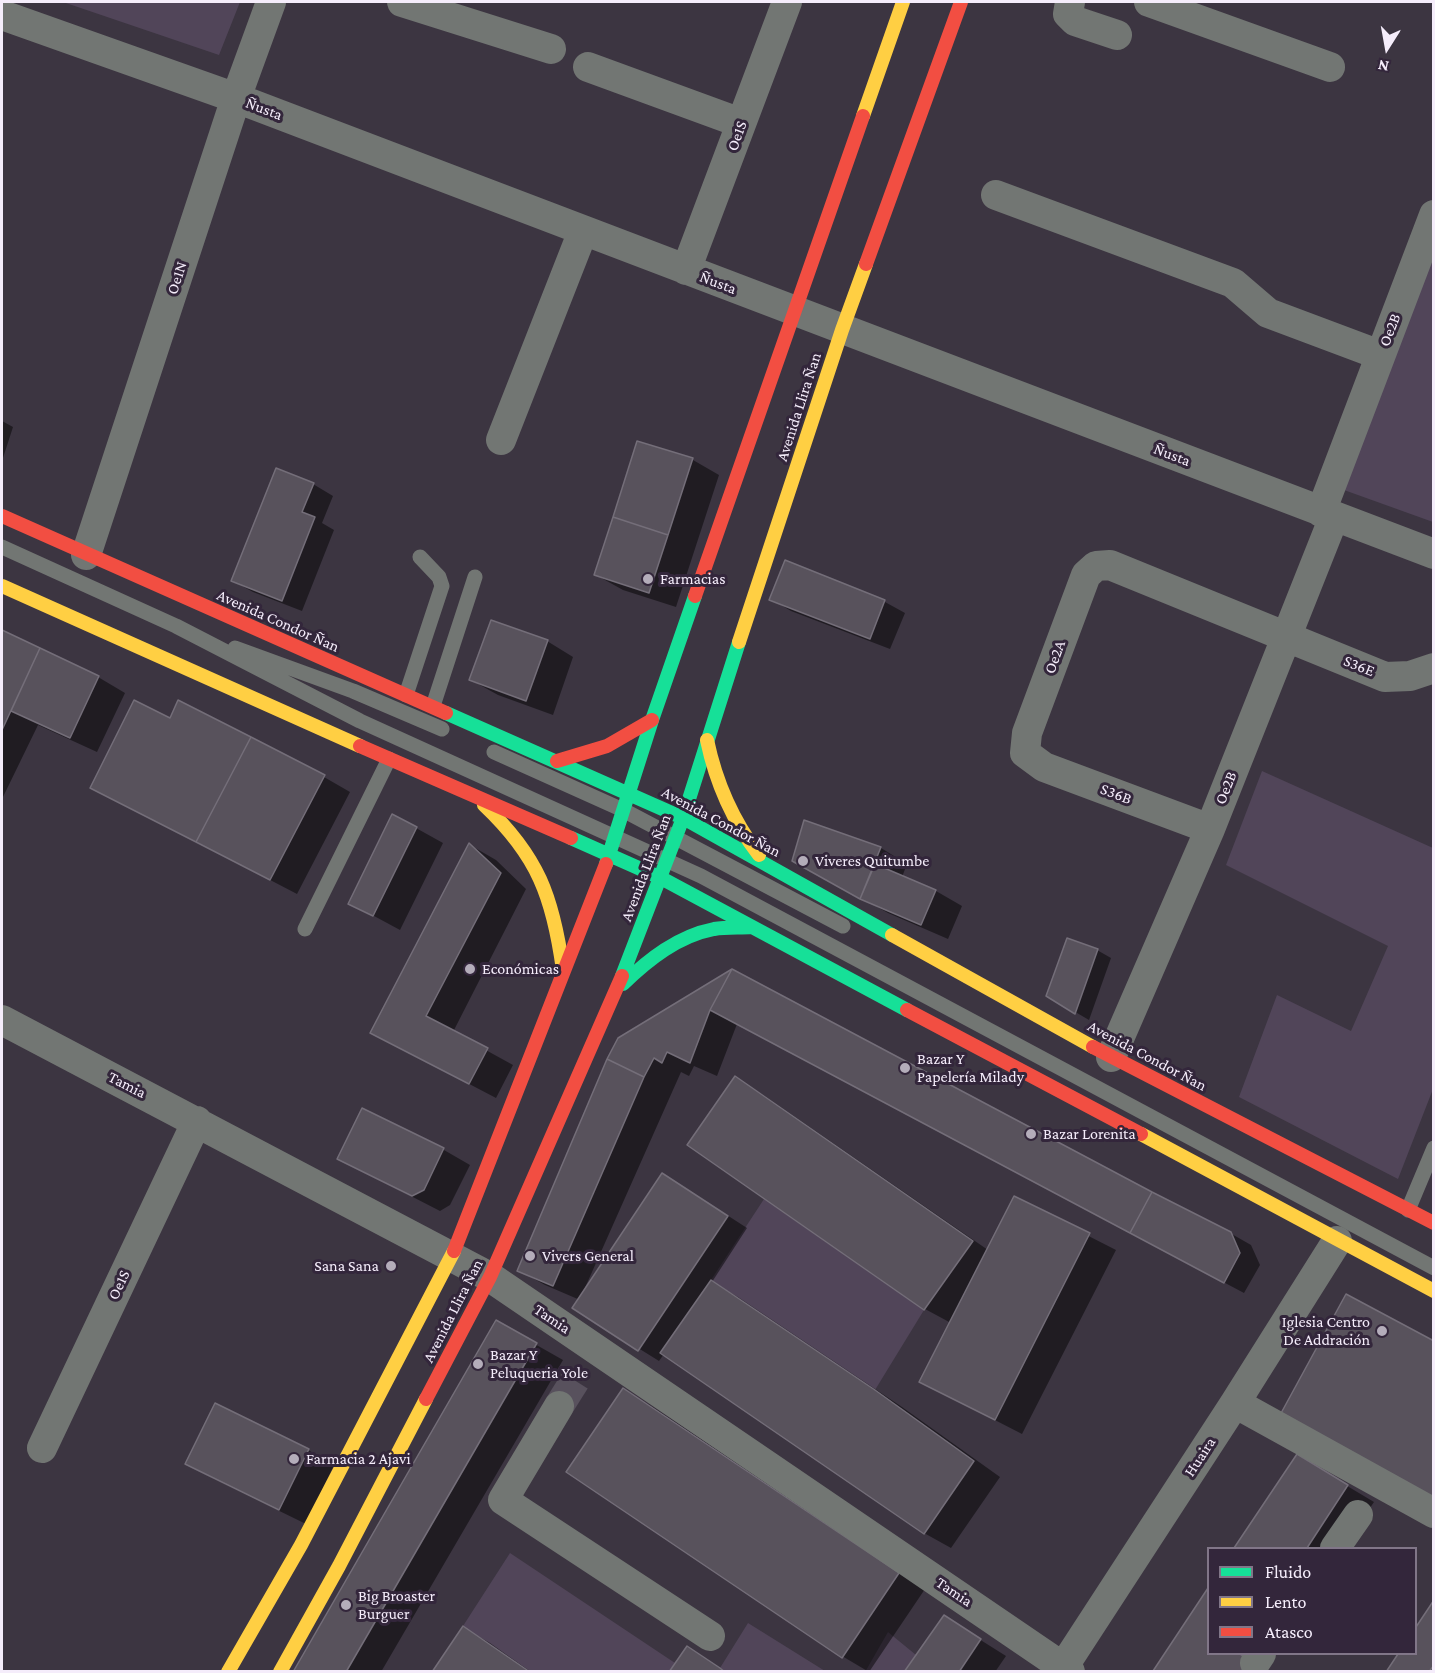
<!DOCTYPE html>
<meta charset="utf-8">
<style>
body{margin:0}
#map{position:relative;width:1435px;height:1673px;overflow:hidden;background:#3c3541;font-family:"Crimson Pro",serif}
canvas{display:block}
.frame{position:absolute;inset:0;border:3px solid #f5edfb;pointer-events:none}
.legend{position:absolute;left:1207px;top:1547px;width:210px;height:108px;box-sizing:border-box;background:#33263b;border:2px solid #817688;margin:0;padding:8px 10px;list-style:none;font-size:18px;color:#f5edfb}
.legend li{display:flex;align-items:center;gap:12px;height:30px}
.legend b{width:30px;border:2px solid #817688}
.north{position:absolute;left:1357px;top:18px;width:60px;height:60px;-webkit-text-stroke:4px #33263b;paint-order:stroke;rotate:191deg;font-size:16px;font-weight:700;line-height:24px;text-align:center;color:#f5edfb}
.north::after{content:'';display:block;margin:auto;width:21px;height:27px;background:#f5edfb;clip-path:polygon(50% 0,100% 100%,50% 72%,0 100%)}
</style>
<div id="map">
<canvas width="1435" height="1673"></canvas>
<div class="frame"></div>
<ul class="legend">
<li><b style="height:8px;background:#16e098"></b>Fluido</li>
<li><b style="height:8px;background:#ffcf43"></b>Lento</li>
<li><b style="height:8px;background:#f24e42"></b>Atasco</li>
</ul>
<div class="north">N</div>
</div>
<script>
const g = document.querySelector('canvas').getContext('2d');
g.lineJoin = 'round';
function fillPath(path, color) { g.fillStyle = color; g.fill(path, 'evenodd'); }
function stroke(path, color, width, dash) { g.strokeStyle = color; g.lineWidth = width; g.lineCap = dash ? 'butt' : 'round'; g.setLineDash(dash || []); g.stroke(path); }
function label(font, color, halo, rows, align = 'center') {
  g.font = font + ' "Crimson Pro",serif'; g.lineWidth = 6; g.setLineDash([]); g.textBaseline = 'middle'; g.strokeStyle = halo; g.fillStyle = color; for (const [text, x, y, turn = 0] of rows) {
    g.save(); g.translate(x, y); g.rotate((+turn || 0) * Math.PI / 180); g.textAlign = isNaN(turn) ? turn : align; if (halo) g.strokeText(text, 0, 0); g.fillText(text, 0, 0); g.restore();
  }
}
fillPath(new Path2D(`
 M 63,2 L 240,2 L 219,55 Z
 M 1433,255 L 1433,522 L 1344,490 Z
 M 1262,771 L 1433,848 L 1433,1089 L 1398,1179 L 1239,1097 L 1277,995 L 1351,1031 L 1388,946 L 1226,865 Z
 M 764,1199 L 924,1310 L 875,1390 L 711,1280 Z
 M 510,1553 L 675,1663 L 669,1671 L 530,1671 L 463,1626 Z
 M 748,1623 L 825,1671 L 725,1671 L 720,1668 Z
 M 888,1632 L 916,1655 L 904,1671 L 865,1672 Z`), '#514559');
fillPath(new Path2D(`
 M 2,421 L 13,427 L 2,461 Z
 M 638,442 L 693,460 L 719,475 L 676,607 L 623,590 L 596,575 Z
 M 313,484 L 333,496 L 322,523 L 334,530 L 302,611 L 253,592 L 233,581 Z
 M 786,562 L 885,602 L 905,613 L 890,649 L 791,611 L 771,599 Z
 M 2,632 L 98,677 L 125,693 L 97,752 L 38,725 L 2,799 Z
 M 547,641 L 573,657 L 553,715 L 498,695 L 471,680 Z
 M 170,720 L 324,777 L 350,792 L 297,894 L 92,787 Z
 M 805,821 L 881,848 L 907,864 L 902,877 L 936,891 L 962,906 L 948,939 L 888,913 L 820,875 Z
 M 416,828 L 443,843 L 400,930 L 350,903 Z
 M 470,845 L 496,860 L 526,889 L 453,1032 L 513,1065 L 496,1098 L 372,1033 Z
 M 1097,950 L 1111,958 L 1089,1020 L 1048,996 Z
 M 732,971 L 1230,1233 L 1251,1245 L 1260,1265 L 1244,1293 L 737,1024 L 717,1076 L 694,1066 L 689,1076 L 681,1072 L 584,1290 L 585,1291 L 682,1186 L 747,1228 L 712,1282 L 738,1297 L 902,1407 L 1000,1477 L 951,1548 L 924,1533 L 664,1354 L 659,1361 L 574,1308 L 580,1300 L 545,1285 L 518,1270 L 619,1039 Z
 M 736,1078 L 762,1094 L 988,1250 L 1014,1198 L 1116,1250 L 1022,1434 L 921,1382 L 951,1323 L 925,1309 L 689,1144 Z
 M 363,1110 L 444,1150 L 470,1165 L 450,1205 L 440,1211 L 339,1159 Z
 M 496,1322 L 563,1360 L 381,1672 L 294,1672 Z
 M 624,1390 L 650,1405 L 925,1589 L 869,1672 L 842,1656 Z
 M 308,1450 L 334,1465 L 306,1524 L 214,1479 L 187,1464 Z
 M 1297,1456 L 1374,1502 L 1343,1548 L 1236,1548 Z
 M 1208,1590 L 1208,1654 L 1274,1654 L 1264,1669 L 1268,1672 L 1155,1670 Z
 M 1434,1603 L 1434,1672 L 1387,1672 L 1399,1654 L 1416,1654 L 1416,1630 Z
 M 944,1617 L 1006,1656 L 995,1672 L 906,1672 Z
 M 464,1628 L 490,1643 L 531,1672 L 433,1672 Z`), '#0007');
const building = new Path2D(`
 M 637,441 L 693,458 L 668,535 L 613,517 Z
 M 276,468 L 314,483 L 302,512 L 315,517 L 282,601 L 231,581 Z
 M 613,517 L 668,535 L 649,593 L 594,575 Z
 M 785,560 L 885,600 L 870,639 L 769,600 Z
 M 491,620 L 548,640 L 526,701 L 469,680 Z
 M 2,630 L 40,648 L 2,730 Z
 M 40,648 L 99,676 L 70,738 L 11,711 Z
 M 134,700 L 170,718 L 178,700 L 251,737 L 196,842 L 90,788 Z
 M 251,737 L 325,775 L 270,880 L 196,842 Z
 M 392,814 L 417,827 L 373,916 L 348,904 Z
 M 804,820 L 881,847 L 860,899 L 792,861 Z
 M 469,843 L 501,873 L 426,1016 L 488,1048 L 469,1084 L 370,1033 Z
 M 875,864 L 936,890 L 921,925 L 860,899 Z
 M 1067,938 L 1098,949 L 1075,1014 L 1046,996 Z
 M 732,969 L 710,1010 L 690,1063 L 667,1052 L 662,1063 L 654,1058 L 644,1077 L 607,1059 L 618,1038 Z
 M 732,969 L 1152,1192 L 1130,1233 L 710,1010 Z
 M 607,1059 L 644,1077 L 553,1286 L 517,1271 Z
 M 735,1076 L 973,1241 L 924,1310 L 687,1145 Z
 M 362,1108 L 444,1148 L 424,1190 L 412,1196 L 337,1159 Z
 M 662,1173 L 728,1216 L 638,1351 L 572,1308 Z
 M 1152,1192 L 1231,1232 L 1240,1253 L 1224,1283 L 1130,1233 Z
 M 1014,1196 L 1090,1233 L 995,1420 L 919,1382 Z
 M 711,1280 L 875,1390 L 974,1461 L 924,1534 L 660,1353 Z
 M 1346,1294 L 1434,1341 L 1434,1498 L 1280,1415 Z
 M 496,1320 L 537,1343 L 346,1672 L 293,1672 Z
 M 623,1388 L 899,1573 L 842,1658 L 566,1472 Z
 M 215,1403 L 309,1449 L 279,1510 L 185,1464 Z
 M 1297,1454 L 1348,1485 L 1307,1548 L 1234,1548 Z
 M 1208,1588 L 1208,1654 L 1240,1654 L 1269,1672 L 1153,1671 Z
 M 1434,1600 L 1434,1665 L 1429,1672 L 1386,1672 L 1398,1654 L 1416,1654 L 1416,1627 Z
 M 944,1615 L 981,1639 L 959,1672 L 904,1672 Z
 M 463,1626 L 530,1672 L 432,1672 Z
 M 687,1646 L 720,1668 L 725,1672 L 669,1672 Z`);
fillPath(building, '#58525c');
stroke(building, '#746e79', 1.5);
stroke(new Path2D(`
 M 559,1406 L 581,1371`), '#58515d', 30, [30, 15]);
stroke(new Path2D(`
 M 2,547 L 176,626 L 360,721 L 701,876 L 1434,1268
 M 235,648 L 353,691 L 442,729
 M 406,695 L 442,586 L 439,577 L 420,557
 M 433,706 L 475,577
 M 494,752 L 623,810 L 843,926
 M 305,929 L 389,759
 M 1408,1210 L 1434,1148`), '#727673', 15);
stroke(new Path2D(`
 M 402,2 L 551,49
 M 1070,2 L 1068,14 L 1075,21 L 1117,35
 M 1149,2 L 1330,67
 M 2,15 L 236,98 L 1434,554
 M 588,67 L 741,123
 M 996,195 L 1233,283 L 1268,313 L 1380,355
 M 686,270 L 787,2
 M 501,440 L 583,231
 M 1321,512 L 1434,215
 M 86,555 L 236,98 L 271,2
 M 1210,829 L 1044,767 L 1025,753 L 1027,733 L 1086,575 L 1096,566 L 1110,565 L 1385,677 L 1410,676 L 1434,668
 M 2,1020 L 490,1277 L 1070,1672
 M 1111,1057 L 1210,829 L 1334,517
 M 1235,1403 L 1434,1513
 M 559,1406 L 503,1500 L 710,1636
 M 42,1448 L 197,1121
 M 1335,1548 L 1358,1515
 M 1255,1663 L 1261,1654
 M 1060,1672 L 1235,1403 L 1337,1241`), '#727673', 30);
stroke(new Path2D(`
 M 446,713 L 683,818 L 892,935
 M 571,838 L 661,878 L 907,1010
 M 606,864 L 652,720 L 695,596
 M 622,976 L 683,818 L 739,642
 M 623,984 C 649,959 678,936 714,929 C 727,927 740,928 752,927`), '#16e098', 14);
stroke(new Path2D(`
 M 863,116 L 903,2
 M 2,586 L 360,746
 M 739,642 L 842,330 L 866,264
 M 707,740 C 716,783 732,820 759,855
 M 484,805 C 538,856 553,897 563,970
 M 892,935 L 1093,1047
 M 1141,1134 L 1434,1291
 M 228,1672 L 301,1545 L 454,1251
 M 280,1672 L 339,1566 L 426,1399`), '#ffcf43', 14);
stroke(new Path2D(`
 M 866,264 L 961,2
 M 2,516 L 446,713
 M 695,596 L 863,116
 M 360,746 L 571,838
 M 557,761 L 607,746 L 652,720
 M 907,1010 L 1141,1134
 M 1093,1047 L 1434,1223
 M 454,1251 L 606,864
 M 426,1399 L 490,1277 L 622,976`), '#f24e42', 14);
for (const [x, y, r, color] of [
 [648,579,6,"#b4adba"],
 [803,861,6,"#b4adba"],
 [470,969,6,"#b4adba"],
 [905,1068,6,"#b4adba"],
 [1031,1134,6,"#b4adba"],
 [530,1256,6,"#b4adba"],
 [391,1266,6,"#b4adba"],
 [1382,1331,6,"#b4adba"],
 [478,1364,6,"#b4adba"],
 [294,1459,6,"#b4adba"],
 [346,1605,6,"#b4adba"]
]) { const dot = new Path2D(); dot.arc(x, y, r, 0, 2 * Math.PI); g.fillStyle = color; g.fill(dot); stroke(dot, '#33263b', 2); }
label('16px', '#f5edfb', '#33263b', [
 ["Ñusta",264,109,21],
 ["Oe1S",737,136,-70],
 ["Oe1N",177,278,-72],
 ["Ñusta",718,283,21],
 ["Oe2B",1390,330,-69],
 ["Avenida Llira Ñan",799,407,-72],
 ["Ñusta",1172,455,21],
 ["Avenida Condor Ñan",278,621,24],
 ["Oe2A",1055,657,-70],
 ["S36E",1359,666,22],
 ["Oe2B",1226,788,-68],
 ["S36B",1116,794,21],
 ["Avenida Condor Ñan",721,822,28],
 ["Avenida Llira Ñan",646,868,-69],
 ["Avenida Condor Ñan",1147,1056,28],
 ["Tamia",127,1085,27],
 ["Oe1S",119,1285,-65],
 ["Avenida Llira Ñan",453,1311,-63],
 ["Tamia",552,1319,34],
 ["Huaira",1200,1457,-57],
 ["Tamia",954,1592,34]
]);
label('16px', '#f5edfb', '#33263b', [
 ["Farmacias",660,579],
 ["Viveres Quitumbe",815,861],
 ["Económicas",482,969],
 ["Bazar Y",917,1059],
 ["Papelería Milady",917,1077],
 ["Bazar Lorenita",1043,1134],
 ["Vivers General",542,1256],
 ["Sana Sana",379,1266,"right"],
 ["Iglesia Centro",1370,1322,"right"],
 ["De Addración",1370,1340,"right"],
 ["Bazar Y",490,1355],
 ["Peluqueria Yole",490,1373],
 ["Farmacia 2 Ajavi",306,1459],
 ["Big Broaster",358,1596],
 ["Burguer",358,1614]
], 'left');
</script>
